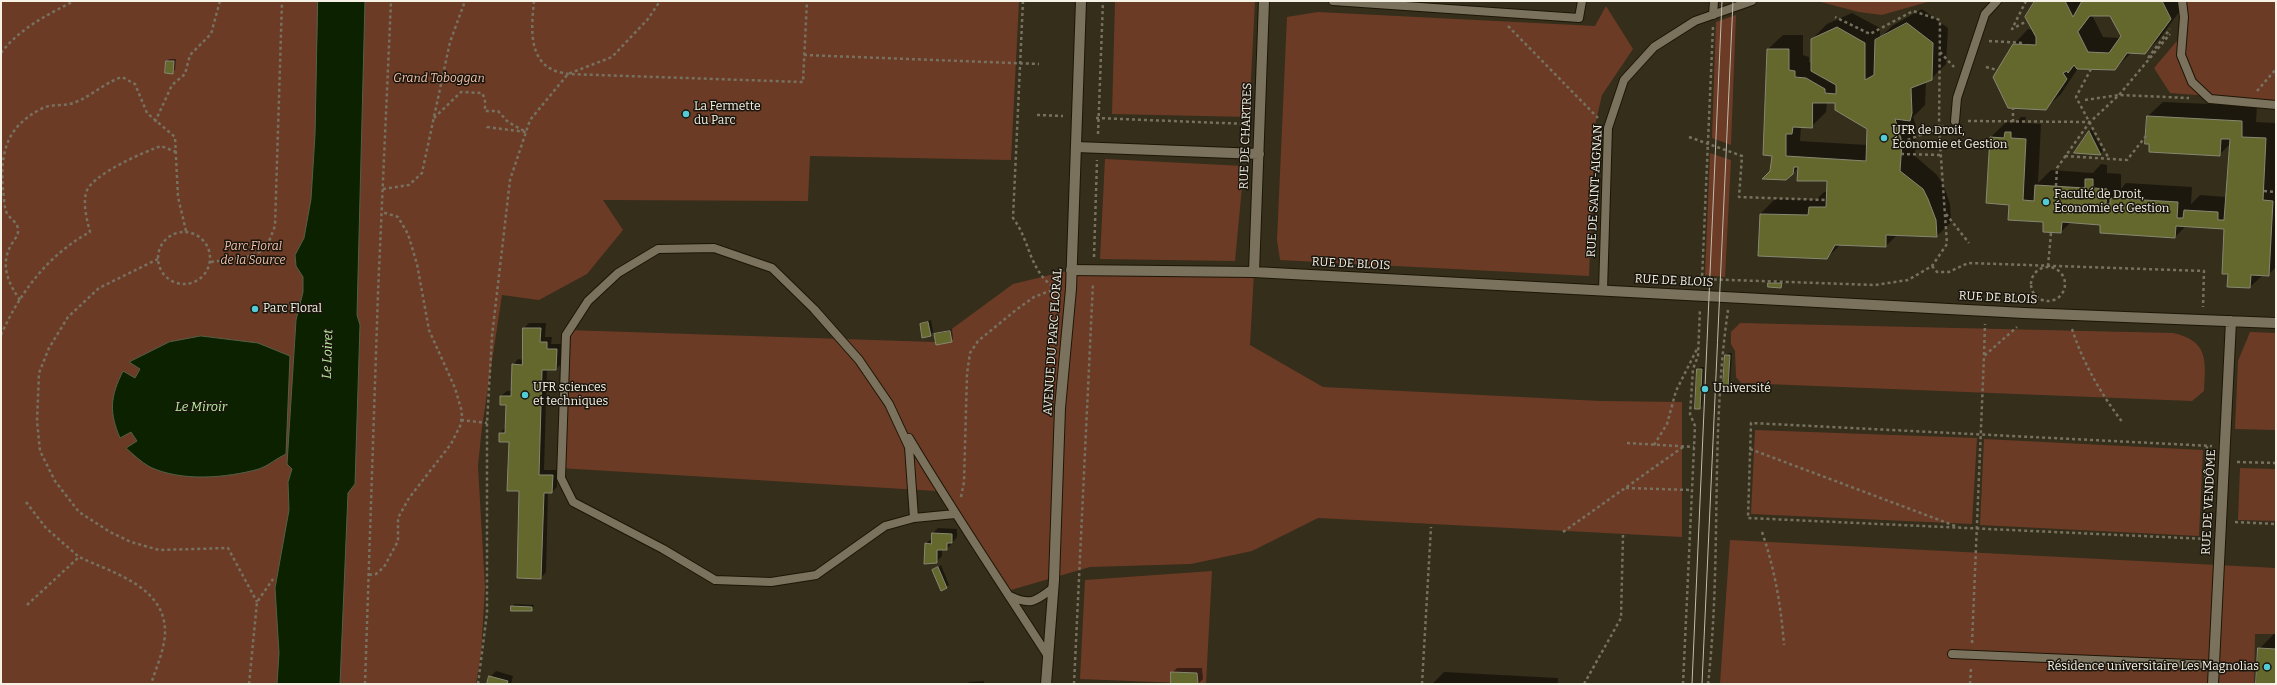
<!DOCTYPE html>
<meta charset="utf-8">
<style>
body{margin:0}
#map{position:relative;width:2277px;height:685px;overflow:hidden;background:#352e1b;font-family:Bitter,serif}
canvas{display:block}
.frame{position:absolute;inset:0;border:2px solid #f5f1e5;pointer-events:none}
</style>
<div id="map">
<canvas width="2277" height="685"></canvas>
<div class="frame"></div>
</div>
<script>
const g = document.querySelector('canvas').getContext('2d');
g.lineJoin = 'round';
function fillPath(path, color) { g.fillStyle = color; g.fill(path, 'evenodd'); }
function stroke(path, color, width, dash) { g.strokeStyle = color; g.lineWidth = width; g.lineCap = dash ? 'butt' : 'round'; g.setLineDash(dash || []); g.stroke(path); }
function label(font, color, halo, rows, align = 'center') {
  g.font = font + ' Bitter,serif'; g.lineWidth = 3; g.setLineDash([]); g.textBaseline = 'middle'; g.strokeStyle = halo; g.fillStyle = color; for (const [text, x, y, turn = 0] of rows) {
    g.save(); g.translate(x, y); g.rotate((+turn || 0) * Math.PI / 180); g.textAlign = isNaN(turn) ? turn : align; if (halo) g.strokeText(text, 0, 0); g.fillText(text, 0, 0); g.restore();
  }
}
fillPath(new Path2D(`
 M 1,1 L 1019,1 L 1011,160 L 810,156 L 808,201 L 603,200 L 623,230 L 587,274 L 539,300 L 502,295 L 482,427 L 478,466 L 485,587 L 481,654 L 476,684 L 1,684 Z
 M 1115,1 L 1255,1 L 1249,117 L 1112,114 Z
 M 1817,1 L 1931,1 L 1882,15 L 1859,12 Z
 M 2176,1 L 2276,1 L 2276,101 L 2170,93 L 2154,68 L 2187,29 Z
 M 1606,6 L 1633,49 L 1602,95 L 1595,125 L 1589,276 L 1280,260 L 1277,240 L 1287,17 L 1318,12 L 1595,26 Z
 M 1736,15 L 1731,145 L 1712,138 L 1716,22 Z
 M 1710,153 L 1731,160 L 1725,277 L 1705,275 Z
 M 1105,159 L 1244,166 L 1235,261 L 1100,259 Z
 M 1071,270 L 1254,272 L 1250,345 L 1323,387 L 1600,401 L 1682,402 L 1682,537 L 1318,518 L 1252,551 L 1191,564 L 1090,567 L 1004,592 L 936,491 L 560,468 L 567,330 L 934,342 L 1013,284 Z
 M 1740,323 L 2173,333 C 2208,341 2206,359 2204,391 L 2192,401 L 1741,383 L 1736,377 L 1735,351 L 1731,344 L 1731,332 Z
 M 2250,332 L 2276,333 L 2276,430 L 2235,429 L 2238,361 Z
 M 1755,430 L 1977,438 L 1972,524 L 1751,514 Z
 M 1984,439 L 2203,450 L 2199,536 L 1980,525 Z
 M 2240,468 L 2276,469 L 2276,521 L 2238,520 Z
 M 1730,540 L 2276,568 L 2276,634 L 2255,634 L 2254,684 L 1720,684 Z
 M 1212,571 L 1206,684 L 1080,679 L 1085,580 Z`), '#6c3b26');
const water = new Path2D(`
 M 318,1 L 365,1 L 357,315 L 360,325 L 355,484 L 348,493 L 340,684 L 277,684 L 279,653 L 275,588 L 289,510 L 288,482 L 292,469 L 287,464 L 296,320 L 303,292 L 303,277 L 296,266 L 295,255 L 304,238 L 311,199 L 315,135 Z
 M 201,336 L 258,343 L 290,356 L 286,454 C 277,458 268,466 259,469 C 226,478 182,482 150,467 C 141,462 134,455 126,448 L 137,441 L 131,432 L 120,438 C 109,412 110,397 123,371 L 135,378 L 140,369 L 129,362 L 169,342 Z`);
fillPath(water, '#0c2100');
stroke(water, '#525f45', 1);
fillPath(new Path2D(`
 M 2036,1 L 2184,1 L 2185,4 L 2160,38 L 2145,53 L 2132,52 L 2115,69 L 2078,68 L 2061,94 L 2045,109 L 2013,45 L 2028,29 L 2033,30 ZM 2094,15 L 2110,15 L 2122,36 L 2120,38 L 2103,37 L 2093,17 Z
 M 1922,9 L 1948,28 L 1946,64 L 1931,79 L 1926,81 L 1925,105 L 1913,117 L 1916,126 L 1915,156 L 1937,175 L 1943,184 L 1950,204 L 1951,222 L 1937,236 L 1897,235 L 1886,246 L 1841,244 L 1827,258 L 1760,214 L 1775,199 L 1816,200 L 1824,192 L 1828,192 L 1828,180 L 1799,167 L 1792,174 L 1771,171 L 1773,155 L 1768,49 L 1783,35 L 1803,35 L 1803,55 L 1809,57 L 1809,62 L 1812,63 L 1812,39 L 1827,24 L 1852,13 L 1880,28 L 1880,38 L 1892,26 ZM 1827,102 L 1836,102 L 1868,129 L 1867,145 L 1800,141 L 1801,127 L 1811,127 L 1826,112 Z
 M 169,59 L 176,59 L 175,70 L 172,73 L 167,61 Z
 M 2163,102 L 2257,106 L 2256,122 L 2276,123 L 2276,267 L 2268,275 L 2263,275 L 2250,287 L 2229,273 L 2225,228 L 2186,226 L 2175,237 L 2101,224 L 2071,222 L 2061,232 L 2045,221 L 2010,204 L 1991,137 L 2006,122 L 2015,123 L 2021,117 L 2026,117 L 2025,123 L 2041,124 L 2038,183 L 2051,170 L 2093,173 L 2101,164 L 2107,165 L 2107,173 L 2121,174 L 2121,189 L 2126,183 L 2192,187 L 2191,204 L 2200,195 L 2226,197 L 2230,144 L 2219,155 L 2148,116 Z
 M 2091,129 L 2103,151 L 2100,154 L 2076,152 Z
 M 1772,281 L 1784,281 L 1783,284 L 1781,287 L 1769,283 Z
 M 931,320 L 933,332 L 930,335 L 921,324 Z
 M 529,323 L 546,323 L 545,337 L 552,337 L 551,344 L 561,344 L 561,364 L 556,369 L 547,369 L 544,470 L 557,470 L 557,487 L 552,492 L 548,492 L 546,572 L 541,578 L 518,577 L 520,490 L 510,441 L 500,441 L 500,433 L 505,428 L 507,404 L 501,396 L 507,391 L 512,391 L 513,365 L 518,359 L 523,360 L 524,328 Z
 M 952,329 L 953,339 L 951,341 L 935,334 Z
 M 1728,353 L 1732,353 L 1730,383 L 1728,386 L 1726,355 Z
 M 1700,367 L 1704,367 L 1702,406 L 1696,408 L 1698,369 Z
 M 938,528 L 957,529 L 957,537 L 947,549 L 942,549 L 942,556 L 936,562 L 926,543 L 933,538 L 933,533 Z
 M 941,565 L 949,585 L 941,590 L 933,571 Z
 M 514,604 L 534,605 L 532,610 L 512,607 Z
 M 2274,634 L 2276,634 L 2276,684 L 2266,684 L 2259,649 Z
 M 1177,668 L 1202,668 L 1203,679 L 1198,684 L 1172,684 L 1172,673 Z
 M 496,671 L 513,676 L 511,684 L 488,684 L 490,677 Z
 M 1444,672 L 1558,678 L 1558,684 L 1432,684 Z
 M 984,681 L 984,684 L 967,684 L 969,682 Z`), '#0007');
const building = new Path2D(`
 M 2035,1 L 2065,1 L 2073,17 L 2082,1 L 2162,1 L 2171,19 L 2145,54 L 2127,53 L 2115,70 L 2077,69 L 2074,65 L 2068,73 L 2067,71 L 2063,73 L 2067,79 L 2046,110 L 2008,108 L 1993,77 L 2013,44 L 2036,45 L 2036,37 L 2025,17 ZM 2090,16 L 2110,16 L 2121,36 L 2109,53 L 2088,52 L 2078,32 Z
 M 1907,23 L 1933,43 L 1932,80 L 1911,88 L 1912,113 L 1910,121 L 1895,119 L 1902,142 L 1900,171 L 1923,189 L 1928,199 L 1936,220 L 1937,237 L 1886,235 L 1886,247 L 1835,245 L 1827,259 L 1758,256 L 1760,214 L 1808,215 L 1809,207 L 1826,207 L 1827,181 L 1797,181 L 1798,167 L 1794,167 L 1793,174 L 1786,180 L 1762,179 L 1770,171 L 1772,156 L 1763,155 L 1767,49 L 1789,49 L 1789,70 L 1795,71 L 1795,77 L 1806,78 L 1825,89 L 1825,93 L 1836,94 L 1836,85 L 1811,71 L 1811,39 L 1837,27 L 1865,43 L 1865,80 L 1874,75 L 1875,40 ZM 1813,103 L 1835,103 L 1835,110 L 1867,129 L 1866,161 L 1786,156 L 1786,134 L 1792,134 L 1793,127 L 1812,128 Z
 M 166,61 L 174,61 L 173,74 L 165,73 Z
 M 2147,116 L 2242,121 L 2242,137 L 2266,138 L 2263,200 L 2273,201 L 2269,276 L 2251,275 L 2250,288 L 2227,287 L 2228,274 L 2222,274 L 2224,229 L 2176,226 L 2175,238 L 2100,233 L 2100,225 L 2062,222 L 2061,233 L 2043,232 L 2043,222 L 2008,220 L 2009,205 L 1986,203 L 1990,137 L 2004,138 L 2005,132 L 2011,132 L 2011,138 L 2026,139 L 2023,200 L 2034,201 L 2035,185 L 2085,188 L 2085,179 L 2093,179 L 2093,188 L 2107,189 L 2106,204 L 2110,204 L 2110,198 L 2178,202 L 2177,218 L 2183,218 L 2184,210 L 2218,212 L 2218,220 L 2224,220 L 2230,139 L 2221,139 L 2220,156 L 2149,152 L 2149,144 L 2145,144 Z
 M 2089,131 L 2101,155 L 2074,153 Z
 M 1768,283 L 1782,283 L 1781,288 L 1768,287 Z
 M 928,322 L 931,336 L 922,338 L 920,324 Z
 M 523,328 L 541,328 L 540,342 L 547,342 L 547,349 L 557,349 L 556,370 L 542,370 L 539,475 L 553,475 L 552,493 L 544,493 L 541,579 L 517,578 L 519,491 L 507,491 L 509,442 L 499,442 L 499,433 L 505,433 L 506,405 L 500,405 L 500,396 L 511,396 L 512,364 L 522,365 Z
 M 950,331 L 952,342 L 936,345 L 934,334 Z
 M 1725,355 L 1730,355 L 1728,387 L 1723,386 Z
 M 1697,369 L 1702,369 L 1700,409 L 1695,409 Z
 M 932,533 L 952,534 L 952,543 L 947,543 L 947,550 L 937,550 L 937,563 L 924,564 L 925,543 L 931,544 Z
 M 938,567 L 947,588 L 941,591 L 932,570 Z
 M 511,606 L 532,607 L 532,611 L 511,611 Z
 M 2258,648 L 2276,649 L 2276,684 L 2256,684 Z
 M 1171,672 L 1197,673 L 1198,684 L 1171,684 Z
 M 489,676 L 508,681 L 507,684 L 487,684 Z`);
fillPath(building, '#64682d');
stroke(building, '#868872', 1);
const lane = new Path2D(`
 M 1333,1 L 1579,18 L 1582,1
 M 2182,1 L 2184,17 L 2181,55 L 2192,82 L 2210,99 L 2276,105
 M 1713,15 L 1714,1
 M 1955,121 L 1957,98 L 1985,14 L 1997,1
 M 1603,290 L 1608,128 L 1624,80 L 1654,47 L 1695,21 L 1752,1
 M 909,438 C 953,512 1001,583 1048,656
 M 914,518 L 909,447 L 889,404 L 859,360 L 814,309 L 772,268 L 714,248 L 658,249 L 618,273 L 588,301 L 566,335 L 561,478 L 573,502 L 663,549 L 715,580 L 771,582 L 816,575 L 885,526 L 914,518 L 955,514
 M 1010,596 C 1031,606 1036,601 1053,588
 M 1952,654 L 2213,665`);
const street = new Path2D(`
 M 1076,147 L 1259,154
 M 1071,270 L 1254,272 L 2024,313 L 2276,323
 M 1254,272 L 1264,1
 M 2213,684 L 2231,321`);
const secondary = new Path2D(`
 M 1046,684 L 1054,580 L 1060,408 L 1071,289 L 1081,1`);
stroke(lane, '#1d1605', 10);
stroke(street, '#1d1605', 12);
stroke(secondary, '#1d1605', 12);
stroke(new Path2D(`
 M 534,1 C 532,23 527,58 553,70 C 557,72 564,73 568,74 L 803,82 L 807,1
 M 1023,1 L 1013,218 C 1031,242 1028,270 1056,289
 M 2026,1 L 2012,29 L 2027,21
 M 1508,26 L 1598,118
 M 1713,27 L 1702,279 L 1875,285 L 1908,280 L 1932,266 L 1947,244 L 1939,129 L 1940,20 L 1913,11 L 1870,34 L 1835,17
 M 1989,41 L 2024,43 L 2024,45
 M 1940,52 L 1954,67
 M 1,53 C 20,28 47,15 74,1
 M 804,55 L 1039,64
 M 2148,58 L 2170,29
 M 1986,67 L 1997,70
 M 2091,69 L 2076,97 L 2109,159
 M 2257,91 L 2276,69
 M 2085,100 L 2119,95 L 2189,98
 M 1037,115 L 1063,116
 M 434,118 L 461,92 L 482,93 L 485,99 L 485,111 L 498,111 L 508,122 L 526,132 L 487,127 L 487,124
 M 1096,118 L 1247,124
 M 1968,121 L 2090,122 L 2119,95 L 2170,34
 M 155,122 L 172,85 L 185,74 L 190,55 L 211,34 L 220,1
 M 2013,122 L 2013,109
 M 1098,134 L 1103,1
 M 1689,137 L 1742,156 L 1739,197 L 1826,200
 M 1902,142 L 1944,126
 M 1901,154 L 1941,155
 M 2065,156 L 2127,160 L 2146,136
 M 2056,186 L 2057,168 L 2089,123
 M 383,189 L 409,185 L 422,173 L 450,42 L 465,1
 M 2264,191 L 2276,192
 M 1946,214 L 1969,243
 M158 258a26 26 0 1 1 52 0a26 26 0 1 1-52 0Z
 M 1094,257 L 1097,160
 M 158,259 L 99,288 L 68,317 L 49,348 L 39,373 L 37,421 L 40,451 L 55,481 L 79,512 L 110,532 L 131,542 L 159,550 L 228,548 L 257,602
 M 211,262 L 247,257 L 266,249 L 275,226 L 282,1
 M 1932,266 L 1937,272 L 1949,272 L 1968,263 L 2204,271 L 2203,307
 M 2048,266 L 2051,233
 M2031 284a17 17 0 1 1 34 0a17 17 0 1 1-34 0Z
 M 20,300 C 8,283 0,265 11,245 C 14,240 19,235 18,229 C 17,221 8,218 6,211 C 4,205 4,196 3,190 C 0,153 6,127 41,109 C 51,103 65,107 76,102 C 93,95 104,83 122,77 L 135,84 L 147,113 L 175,137 L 178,197 L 186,231
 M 2072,329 C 2083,363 2101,394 2123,423
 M 1,335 C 20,292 49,254 90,232 C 87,220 83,206 86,193 C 90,175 144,152 161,146 L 176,152
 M 1984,355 L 1985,324
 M 461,420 L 487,423
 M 1627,443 L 1694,447
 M 1654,445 L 1667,424 L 1676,391 L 1698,347
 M 1750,449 L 1958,527
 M 2237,462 L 2276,463
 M 1626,488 L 1691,490
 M 961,497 L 964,482 L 967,374 L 970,353 L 978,341 L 1016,310 L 1034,297 L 1055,289
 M 26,502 L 46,528 L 79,557
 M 2235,522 L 2276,524
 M 1563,532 L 1683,447
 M 1762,532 C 1775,570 1781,606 1784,645
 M 2203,539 L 2207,446
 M 2207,539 L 1748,518 L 1751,423 L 2212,446
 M 369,575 L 376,574 L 384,567 L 398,541 L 398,518 L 409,498 L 451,444 L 461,424 L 462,412 L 455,388 L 429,330 L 417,264 L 408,234 L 398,217 L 382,212
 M 27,605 L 79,557 C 113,573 167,587 165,634 C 164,651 156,668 151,684
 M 1972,643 L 1984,356 L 2017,327
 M 1,683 L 2,684
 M 249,684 L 257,602 L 273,579
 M 365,684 L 378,293 L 391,1
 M 478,684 L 487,613 L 487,423 L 492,336 L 510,180 L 530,120 L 568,74 L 612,57 L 648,19 L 660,1
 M 1074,684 L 1093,283
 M 1422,684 L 1431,527
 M 1584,684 L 1621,618 L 1623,535
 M 1683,684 L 1695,426 L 1690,414 L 1693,369 L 1698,356 L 1700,309
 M 1708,684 C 1722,560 1710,434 1728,310
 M 1970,684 L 1971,668`), '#777160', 2.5, [3, 3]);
stroke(lane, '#7a725d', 8);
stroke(street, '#7a725d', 10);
stroke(secondary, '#7a725d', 10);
stroke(new Path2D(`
 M 1692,684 L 1722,1
 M 1702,684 L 1733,1`), '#c1bcae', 1);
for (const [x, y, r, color] of [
 [686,114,4,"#52cbd7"],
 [1884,138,4,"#52cbd7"],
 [2046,202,4,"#52cbd7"],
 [255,309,4,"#52cbd7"],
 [1705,389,4,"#52cbd7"],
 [525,395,4,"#52cbd7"],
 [2267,667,4,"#52cbd7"]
]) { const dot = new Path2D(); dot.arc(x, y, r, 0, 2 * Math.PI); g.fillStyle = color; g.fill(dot); stroke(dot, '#1a160e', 1.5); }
label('italic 12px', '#f4c0aa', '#1a160e', [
 ["Grand Toboggan",439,79],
 ["Parc Floral",253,247],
 ["de la Source",253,261]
]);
label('12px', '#f5f1e5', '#1a160e', [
 ["La Fermette",694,107],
 ["du Parc",694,121],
 ["UFR de Droit,",1892,131],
 ["Économie et Gestion",1892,145],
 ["Faculté de Droit,",2054,195],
 ["Économie et Gestion",2054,209],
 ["Parc Floral",263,309],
 ["UFR sciences",533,388],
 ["et techniques",533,402],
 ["Université",1713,389],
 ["Résidence universitaire Les Magnolias",2259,667,"right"]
], 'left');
label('12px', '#f5f1e5', '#1a160e', [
 ["RUE DE CHARTRES",1246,136,-88],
 ["RUE DE SAINT-AIGNAN",1595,191,-87],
 ["RUE DE BLOIS",1351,264,3],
 ["RUE DE BLOIS",1674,281,3],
 ["RUE DE BLOIS",1998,298,3],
 ["AVENUE DU PARC FLORAL",1053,342,-86],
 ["RUE DE VENDÔME",2209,502,-87]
]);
label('italic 13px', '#bceea3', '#1a160e', [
 ["Le Loiret",328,354,-88],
 ["Le Miroir",201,407]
]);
</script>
